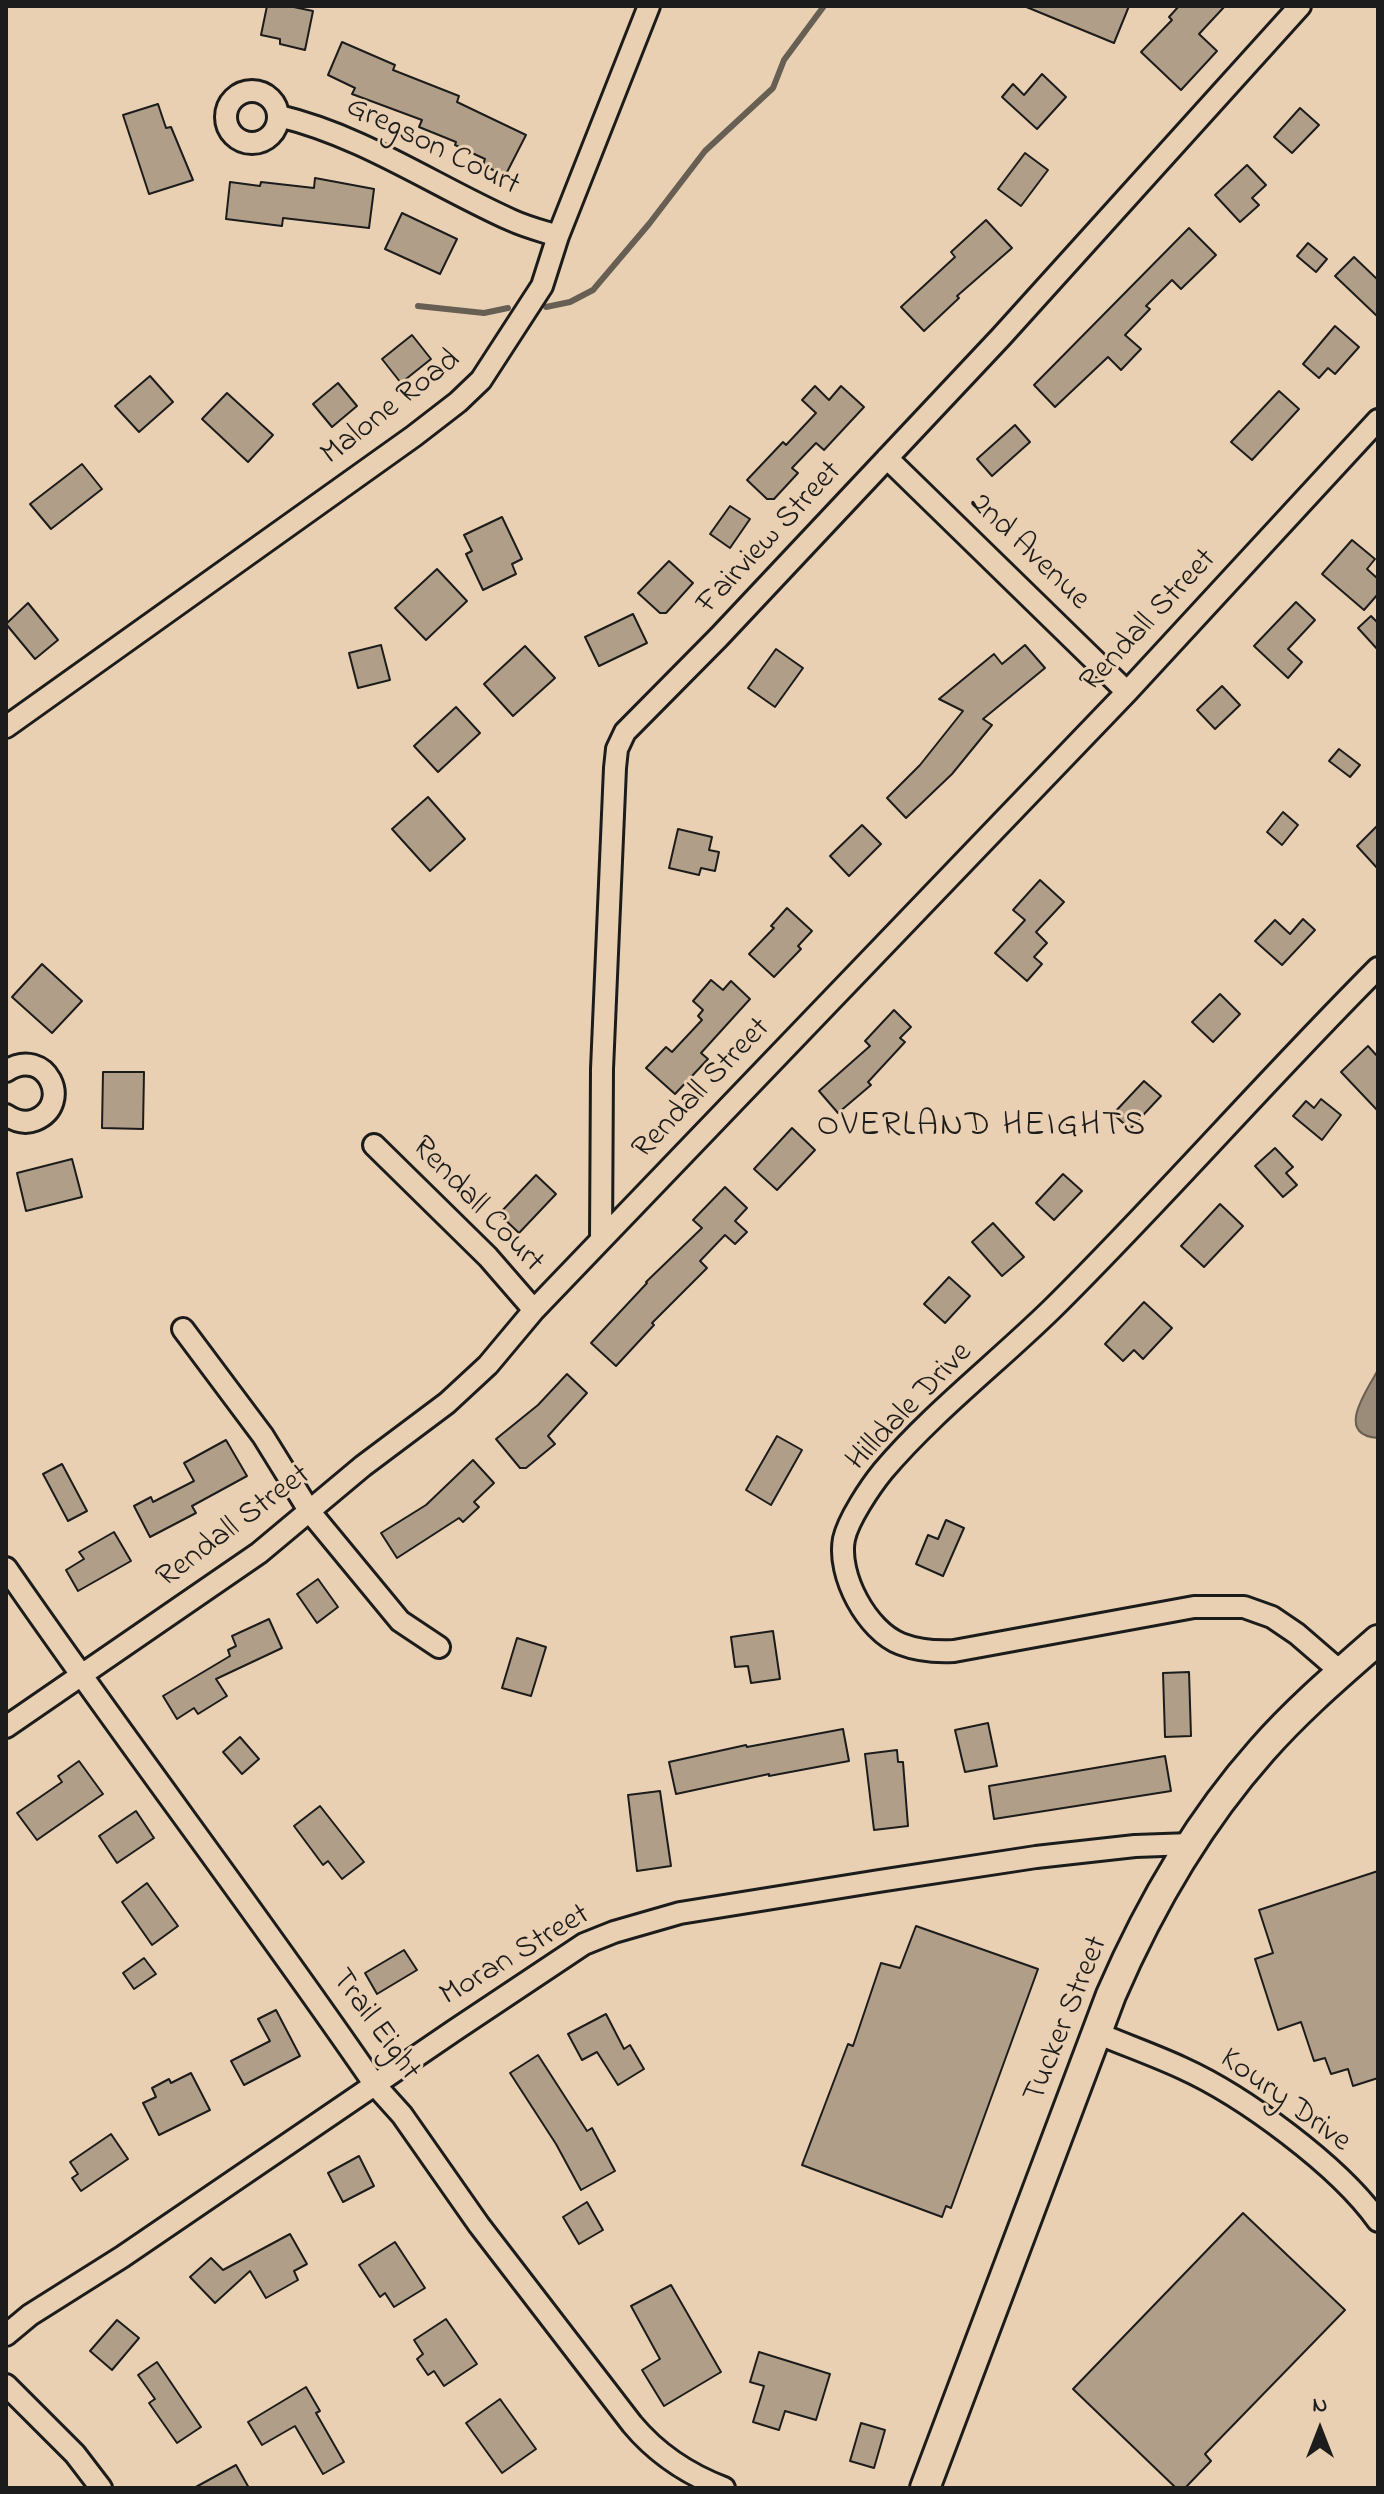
<!DOCTYPE html>
<style>
body{margin:0}
#map{position:relative;width:1384px;height:2494px;overflow:hidden;background:#ead0b2;font-family:"Indie Flower",sans-serif}
canvas{display:block}
.frame{position:absolute;inset:0;border:8px solid #1c1c1c;pointer-events:none}
.north{position:absolute;left:1280px;top:2390px;width:80px;height:80px;-webkit-text-stroke:6px #ead0b2;paint-order:stroke;rotate:0deg;font-size:22px;font-weight:700;line-height:32px;text-align:center;color:#1c1c1c}
.north::after{content:'';display:block;margin:auto;width:28px;height:36px;background:#1c1c1c;clip-path:polygon(50% 0,100% 100%,50% 72%,0 100%)}
</style>
<div id="map">
<canvas width="1384" height="2494"></canvas>
<div class="frame"></div>
<div class="north">N</div>
</div>
<script>
const g = document.querySelector('canvas').getContext('2d');
g.lineJoin = 'round';
function fillPath(path, color) { g.fillStyle = color; g.fill(path, 'evenodd'); }
function stroke(path, color, width, dash) { g.strokeStyle = color; g.lineWidth = width; g.lineCap = dash ? 'butt' : 'round'; g.setLineDash(dash || []); g.stroke(path); }
function label(font, color, halo, rows, align = 'center') {
  g.font = font + ' "Indie Flower",sans-serif'; g.lineWidth = 6; g.setLineDash([]); g.textBaseline = 'middle'; g.strokeStyle = halo; g.fillStyle = color; for (const [text, x, y, turn = 0] of rows) {
    g.save(); g.translate(x, y); g.rotate((+turn || 0) * Math.PI / 180); g.textAlign = isNaN(turn) ? turn : align; if (halo) g.strokeText(text, 0, 0); g.fillText(text, 0, 0); g.restore();
  }
}
const water = new Path2D(`
 M 1378,1370 L 1378,1438 C 1335,1435 1365,1393 1378,1370 Z`);
fillPath(water, '#9b8b79');
stroke(water, '#685f54', 2);
stroke(new Path2D(`
 M 418,306 L 484,313 L 508,308
 M 546,307 L 570,302 L 593,290 L 649,224 L 705,151 L 773,88 L 784,60 L 824,6`), '#685f54', 6);
const building = new Path2D(`
 M 267,6 L 289,6 L 313,11 L 305,50 L 280,44 L 280,39 L 261,35 Z
 M 1024,6 L 1129,6 L 1114,43 Z
 M 1179,6 L 1225,6 L 1199,34 L 1217,51 L 1181,90 L 1141,52 L 1172,20 L 1169,17 Z
 M 342,42 L 395,65 L 393,70 L 459,96 L 457,102 L 526,135 L 505,176 L 483,165 L 485,159 L 455,145 L 456,142 L 419,127 L 422,120 L 352,94 L 355,88 L 328,75 Z
 M 1042,74 L 1066,97 L 1037,129 L 1002,97 L 1013,84 L 1024,95 Z
 M 158,104 L 166,128 L 171,127 L 193,180 L 149,194 L 123,115 Z
 M 1300,108 L 1319,125 L 1292,153 L 1274,137 Z
 M 1025,153 L 1048,170 L 1021,206 L 998,189 Z
 M 1247,165 L 1266,185 L 1252,198 L 1259,205 L 1240,222 L 1215,195 Z
 M 315,178 L 374,189 L 369,228 L 283,218 L 282,226 L 226,219 L 230,182 L 260,186 L 261,182 L 314,188 Z
 M 402,213 L 457,239 L 440,274 L 385,249 Z
 M 986,220 L 1012,248 L 957,296 L 959,298 L 924,331 L 901,307 L 955,257 L 951,252 Z
 M 1189,228 L 1216,255 L 1181,289 L 1172,280 L 1146,306 L 1150,309 L 1125,335 L 1141,349 L 1121,370 L 1108,357 L 1055,407 L 1034,385 Z
 M 1308,243 L 1327,259 L 1316,272 L 1297,256 Z
 M 1354,257 L 1378,280 L 1378,317 L 1335,276 Z
 M 1335,326 L 1359,347 L 1335,374 L 1328,368 L 1319,378 L 1303,364 Z
 M 412,335 L 431,359 L 401,383 L 382,359 Z
 M 150,376 L 173,402 L 139,432 L 115,406 Z
 M 338,383 L 357,406 L 332,427 L 313,404 Z
 M 815,386 L 829,400 L 841,386 L 864,407 L 824,450 L 816,443 L 792,468 L 798,473 L 774,499 L 767,499 L 747,480 L 783,442 L 786,445 L 816,413 L 802,400 Z
 M 1279,391 L 1299,409 L 1252,460 L 1231,442 Z
 M 227,393 L 273,435 L 248,462 L 202,419 Z
 M 1015,425 L 1030,442 L 992,476 L 977,459 Z
 M 82,464 L 102,489 L 51,529 L 30,504 Z
 M 730,506 L 750,519 L 730,548 L 710,534 Z
 M 502,517 L 522,559 L 512,564 L 516,574 L 483,590 L 466,554 L 472,551 L 464,535 Z
 M 1352,540 L 1375,559 L 1367,569 L 1378,579 L 1378,594 L 1364,610 L 1322,574 Z
 M 669,561 L 693,583 L 666,613 L 660,613 L 638,593 Z
 M 437,569 L 467,601 L 426,640 L 395,608 Z
 M 1296,602 L 1315,620 L 1288,649 L 1302,662 L 1288,678 L 1254,646 Z
 M 28,603 L 58,640 L 35,659 L 6,624 Z
 M 633,614 L 647,643 L 599,666 L 585,637 Z
 M 1371,616 L 1378,623 L 1378,650 L 1358,628 Z
 M 381,645 L 390,680 L 358,688 L 349,653 Z
 M 1025,645 L 1045,668 L 983,719 L 992,725 L 952,774 L 906,818 L 887,798 L 920,765 L 963,711 L 939,699 L 994,654 L 1002,664 Z
 M 525,646 L 555,678 L 513,716 L 484,684 Z
 M 776,649 L 803,668 L 775,707 L 748,688 Z
 M 1222,686 L 1240,705 L 1215,729 L 1197,710 Z
 M 456,707 L 480,733 L 438,772 L 414,746 Z
 M 1339,749 L 1360,765 L 1350,777 L 1329,761 Z
 M 428,797 L 465,839 L 430,871 L 392,829 Z
 M 1283,812 L 1298,825 L 1282,845 L 1267,832 Z
 M 862,825 L 881,844 L 849,876 L 830,856 Z
 M 1378,825 L 1378,869 L 1357,846 Z
 M 678,829 L 712,837 L 709,850 L 719,852 L 715,871 L 701,868 L 699,875 L 669,868 Z
 M 1040,880 L 1064,902 L 1036,932 L 1047,943 L 1034,957 L 1042,964 L 1027,981 L 995,953 L 1025,920 L 1013,910 Z
 M 787,908 L 812,931 L 798,946 L 801,949 L 774,977 L 749,954 L 774,928 L 771,926 Z
 M 1303,919 L 1315,930 L 1282,965 L 1255,941 L 1275,920 L 1290,934 Z
 M 42,964 L 82,1001 L 52,1033 L 12,997 Z
 M 711,980 L 723,990 L 731,981 L 750,999 L 701,1053 L 708,1059 L 675,1094 L 646,1068 L 666,1047 L 672,1052 L 702,1020 L 698,1016 L 703,1010 L 693,1001 Z
 M 1220,994 L 1240,1014 L 1213,1042 L 1192,1022 Z
 M 894,1010 L 911,1027 L 900,1038 L 905,1042 L 868,1082 L 871,1085 L 838,1113 L 819,1091 L 870,1046 L 865,1041 Z
 M 1368,1046 L 1378,1057 L 1378,1111 L 1341,1072 Z
 M 103,1072 L 144,1072 L 143,1129 L 102,1128 Z
 M 1144,1081 L 1161,1096 L 1130,1129 L 1113,1114 Z
 M 1321,1099 L 1341,1115 L 1322,1140 L 1293,1116 L 1306,1101 L 1314,1108 Z
 M 792,1128 L 815,1150 L 777,1190 L 754,1169 Z
 M 1275,1148 L 1293,1167 L 1286,1173 L 1297,1185 L 1283,1197 L 1255,1166 Z
 M 72,1159 L 82,1197 L 26,1211 L 17,1173 Z
 M 1063,1174 L 1082,1191 L 1054,1220 L 1036,1203 Z
 M 536,1175 L 556,1194 L 519,1233 L 499,1214 Z
 M 725,1187 L 747,1208 L 735,1221 L 747,1232 L 735,1244 L 725,1235 L 700,1261 L 707,1268 L 652,1323 L 654,1325 L 616,1366 L 591,1343 L 647,1283 L 646,1282 L 702,1228 L 693,1220 Z
 M 1220,1204 L 1243,1226 L 1204,1267 L 1181,1246 Z
 M 993,1223 L 1024,1257 L 1002,1276 L 972,1242 Z
 M 949,1277 L 970,1296 L 945,1323 L 924,1304 Z
 M 1144,1302 L 1172,1328 L 1143,1359 L 1134,1350 L 1123,1361 L 1105,1344 Z
 M 567,1374 L 587,1393 L 548,1436 L 555,1444 L 526,1468 L 520,1468 L 496,1439 L 538,1405 Z
 M 777,1436 L 802,1450 L 771,1505 L 746,1490 Z
 M 226,1440 L 247,1476 L 192,1506 L 196,1513 L 150,1537 L 134,1506 L 151,1497 L 153,1502 L 194,1481 L 184,1463 Z
 M 473,1460 L 494,1483 L 474,1502 L 479,1507 L 463,1522 L 459,1518 L 397,1558 L 381,1533 L 426,1505 Z
 M 62,1464 L 87,1511 L 68,1521 L 43,1474 Z
 M 946,1520 L 964,1528 L 943,1576 L 916,1564 L 928,1535 L 938,1539 Z
 M 114,1532 L 131,1561 L 78,1591 L 66,1570 L 84,1559 L 79,1552 Z
 M 318,1579 L 338,1607 L 317,1623 L 297,1594 Z
 M 269,1619 L 282,1648 L 216,1679 L 227,1696 L 198,1714 L 194,1708 L 177,1719 L 163,1696 L 230,1656 L 228,1650 L 236,1646 L 232,1636 Z
 M 773,1631 L 780,1679 L 751,1683 L 748,1666 L 735,1667 L 731,1637 Z
 M 517,1638 L 546,1647 L 531,1696 L 502,1688 Z
 M 1189,1672 L 1191,1736 L 1165,1737 L 1163,1673 Z
 M 988,1723 L 997,1766 L 965,1772 L 955,1730 Z
 M 843,1729 L 849,1761 L 769,1776 L 769,1774 L 676,1794 L 669,1762 L 746,1745 L 747,1747 Z
 M 240,1737 L 259,1759 L 242,1774 L 223,1752 Z
 M 897,1750 L 898,1762 L 903,1762 L 908,1826 L 874,1830 L 865,1754 Z
 M 1165,1756 L 1171,1791 L 994,1819 L 989,1786 Z
 M 79,1761 L 103,1794 L 37,1840 L 17,1813 L 62,1782 L 58,1776 Z
 M 660,1791 L 671,1866 L 637,1871 L 628,1795 Z
 M 320,1806 L 364,1862 L 342,1879 L 328,1861 L 323,1865 L 294,1826 Z
 M 136,1811 L 154,1838 L 117,1863 L 99,1836 Z
 M 1378,1871 L 1378,2078 L 1353,2086 L 1348,2069 L 1331,2074 L 1325,2058 L 1314,2061 L 1301,2022 L 1278,2030 L 1255,1959 L 1273,1953 L 1259,1910 Z
 M 147,1883 L 178,1926 L 152,1945 L 122,1902 Z
 M 916,1926 L 1038,1969 L 951,2208 L 946,2206 L 942,2217 L 802,2165 L 848,2044 L 853,2046 L 881,1963 L 900,1968 Z
 M 404,1950 L 417,1970 L 377,1994 L 365,1973 Z
 M 144,1958 L 156,1974 L 134,1989 L 123,1973 Z
 M 276,2010 L 300,2056 L 244,2085 L 231,2061 L 270,2041 L 258,2019 Z
 M 606,2014 L 624,2049 L 630,2045 L 644,2069 L 618,2085 L 597,2052 L 582,2060 L 568,2034 Z
 M 538,2055 L 587,2131 L 592,2128 L 615,2171 L 581,2190 L 556,2144 L 510,2073 Z
 M 191,2073 L 210,2110 L 159,2135 L 143,2103 L 156,2097 L 152,2088 L 169,2079 L 171,2083 Z
 M 111,2134 L 128,2159 L 81,2191 L 72,2178 L 78,2174 L 70,2162 Z
 M 359,2156 L 374,2186 L 343,2202 L 328,2173 Z
 M 587,2202 L 603,2230 L 579,2244 L 563,2217 Z
 M 1243,2213 L 1345,2310 L 1205,2454 L 1211,2461 L 1185,2488 L 1176,2488 L 1073,2389 Z
 M 290,2234 L 307,2264 L 294,2271 L 298,2280 L 266,2298 L 250,2271 L 215,2303 L 190,2277 L 211,2258 L 223,2270 Z
 M 395,2242 L 425,2288 L 394,2307 L 385,2293 L 380,2297 L 359,2265 Z
 M 671,2285 L 721,2372 L 664,2406 L 642,2370 L 660,2359 L 631,2306 Z
 M 446,2319 L 477,2364 L 444,2386 L 434,2371 L 428,2375 L 417,2359 L 423,2354 L 414,2340 Z
 M 117,2320 L 139,2338 L 112,2370 L 90,2351 Z
 M 759,2352 L 830,2374 L 816,2420 L 785,2411 L 779,2430 L 753,2422 L 764,2386 L 750,2382 Z
 M 157,2362 L 201,2427 L 177,2443 L 149,2403 L 155,2399 L 138,2375 Z
 M 306,2387 L 320,2411 L 316,2413 L 344,2462 L 323,2474 L 295,2426 L 262,2445 L 248,2422 Z
 M 500,2399 L 536,2449 L 502,2473 L 466,2423 Z
 M 861,2423 L 885,2430 L 874,2468 L 850,2461 Z
 M 236,2465 L 249,2488 L 194,2488 Z`);
fillPath(building, '#b19e89');
stroke(building, '#1c1c1c', 2);
const street = new Path2D(`
 M226 117a26 26 0 1 1 52 0a26 26 0 1 1-52 0Z
 M 279,116 C 363,136 433,185 511,220 C 526,227 542,231 558,236
 M 887,458 L 1127,692
 M 6,727 L 414,436 L 458,402 L 481,380 L 542,286 L 558,236 L 649,6
 M 6,1071 C 46,1045 74,1104 35,1120 C 25,1124 15,1121 6,1115
 M 374,1145 L 488,1257 L 534,1310
 M 601,1240 L 602,1069 L 615,768 L 617,749 L 625,732 L 719,637 L 1001,337 L 1300,6
 M 183,1329 L 263,1436 L 310,1512 L 400,1621 L 439,1647
 M 6,1568 C 126,1742 255,1910 375,2085 L 402,2115 L 479,2225 L 632,2424 C 657,2454 687,2474 724,2488
 M 1341,1672 L 1297,1634 L 1272,1617 L 1244,1607 L 1194,1607 L 954,1651 C 935,1652 919,1651 901,1644 C 867,1631 837,1575 844,1539 C 848,1520 870,1487 883,1471 C 932,1413 998,1362 1053,1308 C 1164,1198 1267,1079 1378,968
 M 6,1727 L 259,1553 L 363,1466 L 447,1403 L 488,1365 L 534,1310 L 1127,692 L 1378,420
 M 1097,2033 C 1125,2045 1154,2055 1182,2068 C 1244,2096 1339,2166 1378,2221
 M 6,2335 L 30,2315 L 122,2257 L 455,2030 L 584,1944 L 614,1932 L 680,1913 L 879,1881 L 1036,1857 L 1135,1846 L 1191,1844
 M 6,2385 L 75,2454 L 101,2488`);
const secondary = new Path2D(`
 M 925,2488 L 1111,1995 C 1149,1907 1198,1822 1262,1750 C 1297,1710 1338,1675 1378,1640`);
stroke(street, '#1c1c1c', 26);
stroke(secondary, '#1c1c1c', 34);
stroke(street, '#ead0b2', 20);
stroke(secondary, '#ead0b2', 28);
label('32px', '#1c1c1c', '#ead0b2', [
 ["Gregson Court",432,148,26],
 ["Malone Road",392,409,-38],
 ["Fairview Street",771,539,-47],
 ["2nd Avenue",1028,553,44],
 ["Rendall Street",1150,622,-47],
 ["Rendall Street",703,1090,-46],
 ["Rendall Court",476,1206,46],
 ["Hilldale Drive",911,1408,-46],
 ["Rendall Street",235,1528,-37],
 ["Moran Street",516,1957,-31],
 ["Tucker Street",1068,2020,-68],
 ["Trail Eight",374,2026,54],
 ["Koury Drive",1284,2102,36]
]);
g.letterSpacing = '2px';
label('34px', '#1c1c1c', '#ead0b2', [
 ["OVERLAND HEIGHTS",982,1128]
]);
g.letterSpacing = '0px';
</script>
